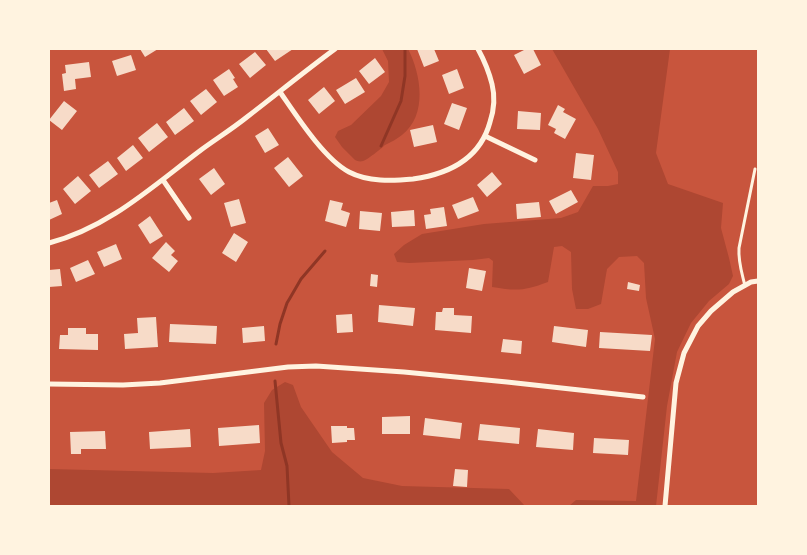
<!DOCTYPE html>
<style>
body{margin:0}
#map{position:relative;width:807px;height:555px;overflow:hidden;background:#c8553d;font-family:Arial,sans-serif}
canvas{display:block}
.frame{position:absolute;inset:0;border:50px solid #fff3e0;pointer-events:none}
</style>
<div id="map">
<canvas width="807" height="555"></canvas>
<div class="frame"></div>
</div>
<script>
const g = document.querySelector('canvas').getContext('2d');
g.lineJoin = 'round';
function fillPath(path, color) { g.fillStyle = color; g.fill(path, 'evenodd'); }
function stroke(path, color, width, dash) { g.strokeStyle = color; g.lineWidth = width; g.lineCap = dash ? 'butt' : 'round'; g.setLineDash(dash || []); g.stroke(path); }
fillPath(new Path2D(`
 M 382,49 L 408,49 C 421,74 428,115 402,135 C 397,139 391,142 385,145 C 381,149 367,160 363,161 C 360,162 357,161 355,160 L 342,147 L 335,137 L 338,131 L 351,125 L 381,96 L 389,82 L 388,61 Z
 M 552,49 L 670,49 L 656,153 L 668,184 L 723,203 L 721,228 L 729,258 L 733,276 L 729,284 L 709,301 L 691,323 L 677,352 L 667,406 L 656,506 L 569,506 L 576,500 L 636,501 L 655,339 L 646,298 L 644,263 L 637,256 L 619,257 L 607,269 L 601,304 L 588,309 L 576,309 L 572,289 L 571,252 L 562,246 L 554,247 L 548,282 C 524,291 517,291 492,287 L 493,261 L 489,258 L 473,260 L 409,263 L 397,262 L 394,254 L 404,245 L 422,234 L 484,224 L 561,218 L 578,212 L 593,186 L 608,186 L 618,184 L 618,172 L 598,129 Z
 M 285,382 L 293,385 L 301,407 L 332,452 L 363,478 L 402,486 L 509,489 L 525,506 L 49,506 L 49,469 L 213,473 L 261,470 L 265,451 L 264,403 L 272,390 Z`), '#ae4732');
stroke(new Path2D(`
 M 381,146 L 401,101 L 405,76 L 405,49
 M 276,344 L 280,324 L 287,303 L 290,298 L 301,279 L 325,251
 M 275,381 L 281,443 L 287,466 L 289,506`), '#8f3625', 3);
fillPath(new Path2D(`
 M 140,49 L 158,49 L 145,57 Z
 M 266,49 L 293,49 L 275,61 Z
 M 417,49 L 434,49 L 439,61 L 424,67 Z
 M 526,49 L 533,49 L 541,65 L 524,74 L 514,55 Z
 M 255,52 L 266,65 L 250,78 L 239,64 Z
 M 131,55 L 136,70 L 117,76 L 112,61 Z
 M 375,58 L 385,72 L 369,84 L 359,71 Z
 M 89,62 L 91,77 L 75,79 L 76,89 L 64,91 L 62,74 L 66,73 L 65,65 Z
 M 229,69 L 235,78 L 233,79 L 238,87 L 224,96 L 213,80 Z
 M 457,69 L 464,88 L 449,94 L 442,75 Z
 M 356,78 L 365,92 L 345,104 L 336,90 Z
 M 324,87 L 335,101 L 319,114 L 308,100 Z
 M 206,89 L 217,102 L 201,115 L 190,101 Z
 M 64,101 L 77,111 L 62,130 L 49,120 Z
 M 452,103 L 467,108 L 459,130 L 444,124 Z
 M 558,105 L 565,109 L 563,112 L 576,119 L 565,139 L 554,133 L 556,129 L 548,125 Z
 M 184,108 L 194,121 L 175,135 L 166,122 Z
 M 518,111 L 541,113 L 540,130 L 517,129 Z
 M 157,123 L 168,137 L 149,152 L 138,138 Z
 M 433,125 L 437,142 L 414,147 L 410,130 Z
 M 268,128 L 279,145 L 265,153 L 255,136 Z
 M 133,145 L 143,158 L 126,171 L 117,158 Z
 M 576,153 L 594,155 L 591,180 L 573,178 Z
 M 288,157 L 303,176 L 289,187 L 274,168 Z
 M 108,161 L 118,174 L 99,188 L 89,175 Z
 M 214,168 L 225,184 L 211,195 L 199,179 Z
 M 492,172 L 502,184 L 487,197 L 477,185 Z
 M 78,176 L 91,191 L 75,204 L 63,189 Z
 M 571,190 L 578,202 L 556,214 L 549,201 Z
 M 473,197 L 479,211 L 458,219 L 452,205 Z
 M 239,199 L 246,223 L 231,227 L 224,203 Z
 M 57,200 L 62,214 L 49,220 L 49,203 Z
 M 330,200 L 343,203 L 341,210 L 350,213 L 346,227 L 325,221 Z
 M 539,202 L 541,217 L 517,219 L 516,204 Z
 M 444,207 L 447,226 L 426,229 L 424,215 L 431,214 L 430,209 Z
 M 414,210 L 415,226 L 392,227 L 391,212 Z
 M 360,211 L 382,213 L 380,231 L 359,229 Z
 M 150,216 L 163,236 L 150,244 L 138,225 Z
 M 234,233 L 248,242 L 236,262 L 222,253 Z
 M 166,242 L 175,251 L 171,255 L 178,261 L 169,272 L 152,258 Z
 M 116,244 L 122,259 L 104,267 L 97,252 Z
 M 88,260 L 95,274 L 76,282 L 70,268 Z
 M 469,268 L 486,271 L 482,291 L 466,288 Z
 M 60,269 L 62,286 L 49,287 L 49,270 Z
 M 371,274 L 378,275 L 377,287 L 370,286 Z
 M 628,282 L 640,285 L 639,291 L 627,289 Z
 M 379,305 L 415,308 L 413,326 L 378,322 Z
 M 443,308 L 454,308 L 454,315 L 472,316 L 471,333 L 435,330 L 436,312 L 442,312 Z
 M 352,314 L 353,332 L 337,333 L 336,315 Z
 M 156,317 L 158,347 L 125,349 L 124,334 L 138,333 L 137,318 Z
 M 170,324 L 217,326 L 216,344 L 169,342 Z
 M 264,326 L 265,341 L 243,343 L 242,328 Z
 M 554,326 L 588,330 L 586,347 L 552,342 Z
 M 68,328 L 86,328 L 86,334 L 98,334 L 98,350 L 59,349 L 60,335 L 68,335 Z
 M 600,332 L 652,335 L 650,351 L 599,348 Z
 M 503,339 L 522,341 L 521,354 L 501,352 Z
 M 410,416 L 410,434 L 382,434 L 382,417 Z
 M 425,418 L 462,423 L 460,439 L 423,435 Z
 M 480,424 L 520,428 L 519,444 L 478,440 Z
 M 259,425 L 260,443 L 219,446 L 218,428 Z
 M 331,426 L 347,426 L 347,428 L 354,428 L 355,440 L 347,440 L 347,442 L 332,443 Z
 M 190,429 L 191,447 L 150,449 L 149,432 Z
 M 538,429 L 574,433 L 573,450 L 536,447 Z
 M 105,431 L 106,449 L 81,449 L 81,454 L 71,454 L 70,432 Z
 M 594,438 L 629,440 L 628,455 L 593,453 Z
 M 455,469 L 468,470 L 467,487 L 453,486 Z`), '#f7dbc8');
stroke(new Path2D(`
 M 745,286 C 742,273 738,262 739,248 L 755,169`), '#fff3e0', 3);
stroke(new Path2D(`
 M 280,92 C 296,115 324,159 349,172 C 368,182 392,181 413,179 C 449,174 480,159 490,122 C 494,110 495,96 492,84 C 489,72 484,60 478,49
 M 485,136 L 535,160
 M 163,180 L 189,218
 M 49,243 C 108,228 153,186 201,150 C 216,139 232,129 247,117 C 277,94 305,71 335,49
 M 49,384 L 123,385 L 160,383 L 288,367 L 316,366 L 404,372 L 507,382 L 643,397
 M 665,506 L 676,383 L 684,353 L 698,326 L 711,311 L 733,292 L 751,282 L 758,281`), '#fff3e0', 5);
</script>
